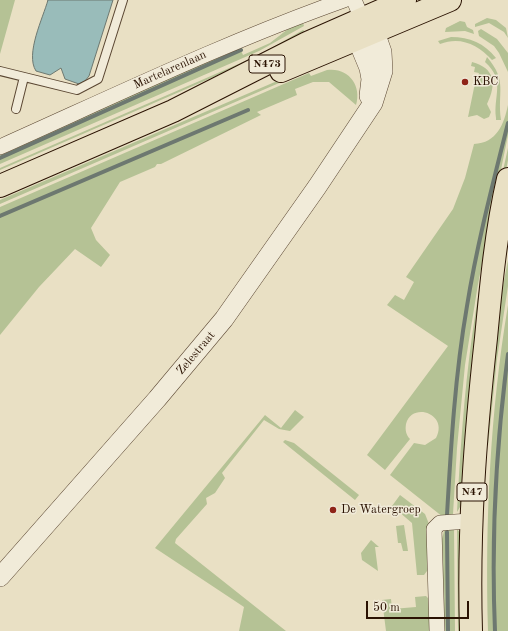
<!DOCTYPE html>
<style>
body{margin:0}
#map{position:relative;width:508px;height:631px;overflow:hidden;background:#e9e0c4;font-family:"Old Standard TT",serif}
canvas{display:block}
.scale{position:absolute;left:366px;top:601px;width:103px;height:18px;box-sizing:border-box;border:2px solid #2a1202;border-top:0;padding-left:5px;font-size:12px;line-height:14px;white-space:nowrap;color:#2a1202;-webkit-text-stroke:3px #f1ebd9;paint-order:stroke}
</style>
<div id="map">
<canvas width="508" height="631"></canvas>
<div class="scale">50 m</div>
</div>
<script>
const g = document.querySelector('canvas').getContext('2d');
g.lineJoin = 'round';
function fillPath(path, color) { g.fillStyle = color; g.fill(path, 'evenodd'); }
function stroke(path, color, width, dash) { g.strokeStyle = color; g.lineWidth = width; g.lineCap = dash ? 'butt' : 'round'; g.setLineDash(dash || []); g.stroke(path); }
function label(font, color, halo, rows, align = 'center') {
  g.font = font + ' "Old Standard TT",serif'; g.lineWidth = 3; g.setLineDash([]); g.textBaseline = 'middle'; g.strokeStyle = halo; g.fillStyle = color; for (const [text, x, y, turn = 0] of rows) {
    g.save(); g.translate(x, y); g.rotate((+turn || 0) * Math.PI / 180); g.textAlign = isNaN(turn) ? turn : align; if (halo) g.strokeText(text, 0, 0); g.fillText(text, 0, 0); g.restore();
  }
}
fillPath(new Path2D(`
 M 0,0 L 15,0 L 0,54 Z
 M 487,18 L 496,20 L 506,28 L 508,38 L 504,32 L 489,23 L 475,27 L 475,24 Z
 M 460,21 L 465,22 L 467,27 L 473,30 L 474,34 L 465,31 L 445,32 L 446,28 Z
 M 303,23 L 304,26 L 259,51 L 0,164 L 0,150 L 238,44 L 243,55 L 270,43 L 288,29 Z
 M 481,29 L 497,39 L 508,53 L 508,72 L 499,53 L 494,46 L 479,36 L 478,31 Z
 M 303,30 L 306,32 L 255,59 L 0,170 L 0,168 L 259,55 Z
 M 451,37 C 470,37 484,43 496,58 L 492,60 C 478,45 461,36 440,44 L 438,41 Z
 M 487,57 C 508,82 497,91 501,120 L 496,120 L 496,118 C 493,95 506,81 485,62 Z
 M 472,62 C 495,68 497,84 487,104 L 491,112 L 489,117 L 484,119 L 477,115 L 468,117 L 474,88 L 479,73 L 474,72 L 475,67 L 471,66 Z
 M 319,63 L 316,67 L 0,204 L 0,200 Z
 M 327,70 C 348,67 362,85 356,105 L 329,82 L 313,82 L 295,89 L 297,95 L 257,112 L 261,115 L 161,164 L 157,164 L 155,167 L 120,182 L 91,228 L 96,240 L 110,255 L 101,267 L 75,249 L 39,287 L 0,335 L 0,207 L 309,73 L 311,76 Z
 M 508,105 L 508,135 L 478,284 L 465,365 L 457,448 L 453,514 L 443,517 L 390,475 L 414,443 L 425,445 L 436,438 C 449,414 412,401 406,424 C 405,430 406,435 410,439 L 385,470 L 367,455 L 448,346 L 387,305 L 395,295 L 404,300 L 414,282 L 406,277 L 453,209 L 465,178 L 474,144 C 497,143 504,124 508,105 Z
 M 508,148 L 508,160 L 501,198 L 463,502 L 457,512 C 460,453 464,394 472,336 C 481,273 494,210 508,148 Z
 M 508,260 L 508,286 L 497,359 L 488,446 L 485,440 L 500,301 Z
 M 508,305 L 508,631 L 488,631 C 485,522 490,413 508,305 Z
 M 295,410 L 304,417 L 290,431 L 279,429 L 264,420 L 222,473 L 225,478 L 215,493 L 206,498 L 207,504 L 176,539 L 175,543 L 286,631 L 239,631 L 244,607 L 155,548 L 265,415 L 281,428 Z
 M 285,440 L 294,443 L 359,495 L 355,500 L 283,442 Z
 M 400,495 L 425,514 L 429,524 L 430,567 L 424,575 L 417,575 L 412,523 L 392,506 Z
 M 404,525 L 408,551 L 403,551 L 401,543 L 398,543 L 396,526 Z
 M 454,528 L 455,631 L 443,631 L 442,539 L 444,531 Z
 M 457,529 L 462,535 L 463,631 L 458,631 Z
 M 371,540 L 379,547 L 375,547 L 378,571 L 362,560 L 361,553 Z
 M 426,596 L 429,599 L 431,631 L 386,631 L 382,600 L 391,599 L 392,609 L 416,607 L 415,597 Z`), '#b5c295');
const water = new Path2D(`
 M 48,0 L 113,0 L 89,76 L 85,81 L 79,84 L 65,79 L 61,68 L 50,75 L 36,71 C 25,54 43,18 48,0 Z`);
fillPath(water, '#99bcba');
stroke(water, '#6d7870', 1);
stroke(new Path2D(`
 M 0,158 L 241,50
 M 0,216 L 248,110
 M 447,515 C 451,445 455,375 467,306 C 477,244 493,183 508,123
 M 447,532 L 448,631
 M 495,631 C 491,538 496,446 508,354`), '#6d7870', 4);
const service = new Path2D(`
 M 0,71 L 77,90 L 98,79 L 123,0
 M 16,109 L 24,77`);
const minor = new Path2D(`
 M 354,0 L 362,19
 M 0,147 C 114,96 226,42 344,0
 M 437,631 L 434,529 L 440,523 L 470,521`);
const tertiary = new Path2D(`
 M 360,24 L 357,39 L 369,68 L 371,79 L 369,96
 M 0,577 L 157,399 L 224,319 L 317,187 L 373,103 L 383,71 L 382,52 L 375,32 L 365,22`);
const primary = new Path2D(`
 M 281,71 L 450,0
 M 0,186 L 173,111 L 307,43 L 405,0
 M 471,631 C 468,530 475,438 486,338 C 491,285 496,231 508,179`);
stroke(service, '#5a4632', 10);
stroke(minor, '#5a4632', 16);
stroke(tertiary, '#5a4632', 20);
stroke(primary, '#2a1202', 24);
stroke(service, '#f1ebd9', 8);
stroke(minor, '#f1ebd9', 15);
stroke(tertiary, '#f1ebd9', 19);
stroke(primary, '#e9e0c4', 22);
for (const [x, y, r, color] of [
 [465,82,4,"#8f2418"],
 [333,510,4,"#8f2418"]
]) { const dot = new Path2D(); dot.arc(x, y, r, 0, 2 * Math.PI); g.fillStyle = color; g.fill(dot); stroke(dot, '#f1ebd9', 1.5); }
for (const [x, y, w] of [
 [267,64,36],
 [472,492,30]
]) { const box = new Path2D(); box.roundRect(x - w / 2, y - 9, w, 18, 3); g.fillStyle = '#f1ebd9'; g.fill(box); stroke(box, '#2a1202', 1); }
label('bold 11px', '#2a1202', null, [
 ["N473",267,64],
 ["N47",472,492]
]);
label('12px', '#2a1202', '#f1ebd9', [
 ["Martelarenlaan",170,70,-24],
 ["Zelestraat",196,353,-50]
]);
label('12px', '#2a1202', '#f1ebd9', [
 ["KBC",473,82],
 ["De Watergroep",341,510]
], 'left');
</script>
